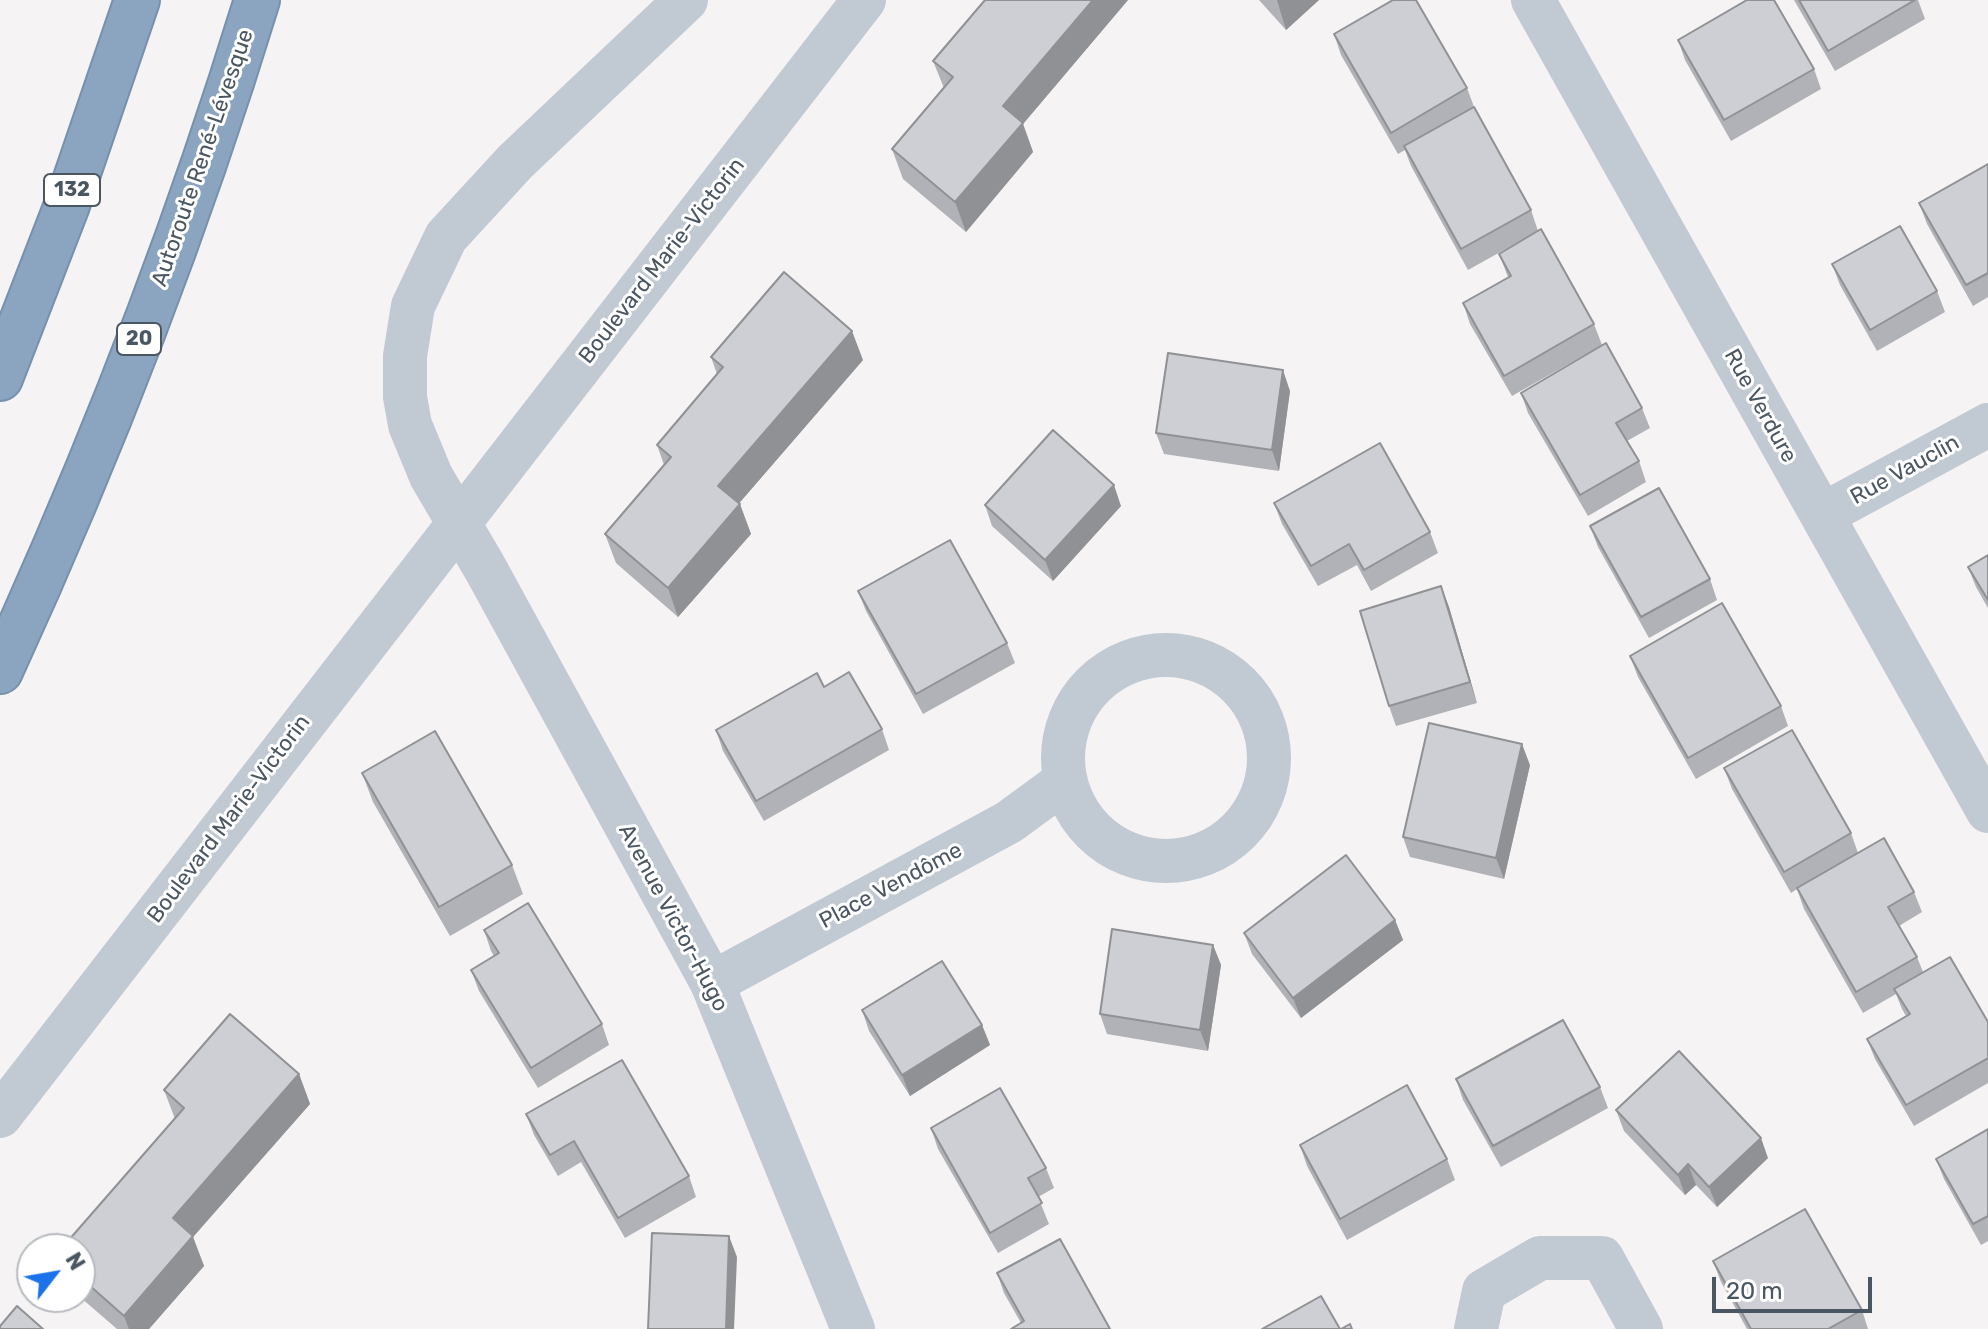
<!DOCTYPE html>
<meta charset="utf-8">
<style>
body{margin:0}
#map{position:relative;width:1988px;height:1329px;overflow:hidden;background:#f5f3f3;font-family:Rubik,sans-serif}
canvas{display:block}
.north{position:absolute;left:16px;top:1233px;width:80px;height:80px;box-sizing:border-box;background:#fff;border:2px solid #b7bbc0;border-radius:50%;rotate:59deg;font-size:22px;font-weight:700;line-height:32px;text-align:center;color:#4a5661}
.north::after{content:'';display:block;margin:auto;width:28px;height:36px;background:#1a73e8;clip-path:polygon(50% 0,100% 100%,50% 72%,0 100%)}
.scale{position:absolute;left:1712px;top:1277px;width:160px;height:36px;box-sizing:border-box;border:4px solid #4a5661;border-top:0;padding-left:10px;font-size:24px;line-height:28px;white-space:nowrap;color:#4a5661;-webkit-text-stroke:6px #fff;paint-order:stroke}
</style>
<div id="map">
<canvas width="1988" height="1329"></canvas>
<div class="north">N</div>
<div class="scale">20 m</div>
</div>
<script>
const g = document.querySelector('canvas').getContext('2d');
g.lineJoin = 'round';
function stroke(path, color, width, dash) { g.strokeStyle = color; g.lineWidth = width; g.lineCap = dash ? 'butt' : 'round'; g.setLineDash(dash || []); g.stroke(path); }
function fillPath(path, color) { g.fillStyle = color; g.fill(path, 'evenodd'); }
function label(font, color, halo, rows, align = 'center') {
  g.font = font + ' Rubik,sans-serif'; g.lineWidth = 6; g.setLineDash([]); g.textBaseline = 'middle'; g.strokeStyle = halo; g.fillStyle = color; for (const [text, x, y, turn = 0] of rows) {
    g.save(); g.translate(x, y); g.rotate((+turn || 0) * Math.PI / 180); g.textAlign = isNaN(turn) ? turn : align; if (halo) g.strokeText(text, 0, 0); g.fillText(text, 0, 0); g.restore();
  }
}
const motorway = new Path2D(`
 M 0,378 L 67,205 L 137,0
 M 0,671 C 100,453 187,229 257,0`);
stroke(motorway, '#7690ad', 48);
stroke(new Path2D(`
 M 1533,0 L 1988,811
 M 1822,515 L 1988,425
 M1063 758a103 103 0 1 1 206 0a103 103 0 1 1-206 0Z
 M 712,983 L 1009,822 L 1065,781
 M 1476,1329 L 1484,1291 L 1540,1258 L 1602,1258 L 1641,1329`), '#c1cad2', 44);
stroke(new Path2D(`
 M 686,0 L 515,162 L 446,237 L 413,306 L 405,356 L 405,397 L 410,425 L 431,476 L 485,568 L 712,983 L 853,1329
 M 0,1116 L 864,0`), '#c1cad2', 44);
stroke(motorway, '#8ba5c1', 44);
fillPath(new Path2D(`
 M 985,0 L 1128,0 L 1023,124 L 1033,152 L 966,232 L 903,179 L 892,149 L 944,88 L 933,61 Z
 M 1259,0 L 1319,0 L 1286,30 Z
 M 1794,0 L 1918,0 L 1925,19 L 1835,71 Z
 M 1334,34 L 1467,88 L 1474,107 L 1531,210 L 1538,231 L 1468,270 L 1411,166 L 1405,150 L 1398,154 L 1341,55 Z
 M 1678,40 L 1814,69 L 1821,89 L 1731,141 L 1685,60 Z
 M 1988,164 L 1988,297 L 1973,306 L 1927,224 L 1919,203 Z
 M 1499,254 L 1594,324 L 1602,345 L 1512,396 L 1470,324 L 1463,303 L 1508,277 Z
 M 1832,264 L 1937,291 L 1945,312 L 1877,351 L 1840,285 Z
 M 711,357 L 863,360 L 739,503 L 751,534 L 678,617 L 616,563 L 605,534 L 664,465 L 657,445 L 717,374 Z
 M 1290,391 L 1279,471 L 1164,454 L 1156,433 Z
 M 1521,393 L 1642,408 L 1650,428 L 1627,441 L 1639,461 L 1646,482 L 1588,516 L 1528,413 Z
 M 1274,503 L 1430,532 L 1438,553 L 1371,591 L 1357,565 L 1318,586 L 1282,524 Z
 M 985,505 L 1121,506 L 1053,581 L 992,526 Z
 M 1590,526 L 1710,579 L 1717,600 L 1649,638 L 1598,547 Z
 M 1988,555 L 1988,608 L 1976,587 L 1968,567 Z
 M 1441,586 L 1449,607 L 1477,703 L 1396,726 L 1389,706 Z
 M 858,591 L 1007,643 L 1015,663 L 923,714 L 866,611 Z
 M 1630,656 L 1781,706 L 1788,726 L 1696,779 L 1638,677 Z
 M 824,687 L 882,729 L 889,750 L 764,821 L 723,751 L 716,730 Z
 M 1530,765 L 1504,879 L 1410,857 L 1403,837 Z
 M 1724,768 L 1851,833 L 1858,853 L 1914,892 L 1922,912 L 1899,926 L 1917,957 L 1923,972 L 1988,1022 L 1988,1083 L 1914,1126 L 1875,1059 L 1867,1039 L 1906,1016 L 1902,1009 L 1896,994 L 1863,1013 L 1804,909 L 1797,889 L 1791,893 L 1732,789 Z
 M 362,773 L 512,865 L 523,894 L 450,936 L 373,802 Z
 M 1395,920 L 1403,940 L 1301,1018 L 1252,954 L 1244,933 Z
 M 484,930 L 602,1024 L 609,1045 L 538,1088 L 479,991 L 471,970 L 494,956 L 491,951 Z
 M 1213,945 L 1221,965 L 1208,1051 L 1107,1034 L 1100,1014 Z
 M 862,1010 L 982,1025 L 990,1045 L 910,1096 L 869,1031 Z
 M 299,1074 L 310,1104 L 193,1237 L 204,1266 L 149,1329 L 117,1329 L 80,1297 L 80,1249 L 175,1119 L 164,1090 Z
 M 1456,1079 L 1600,1087 L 1608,1108 L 1501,1167 L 1463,1100 Z
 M 1616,1110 L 1768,1158 L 1717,1207 L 1696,1185 L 1685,1195 L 1624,1131 Z
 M 526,1114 L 689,1176 L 696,1197 L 625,1238 L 581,1162 L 558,1176 L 534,1135 Z
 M 931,1128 L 1046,1168 L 1054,1188 L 1038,1197 L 1049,1224 L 998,1253 L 938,1149 Z
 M 1988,1129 L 1988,1241 L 1981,1245 L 1944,1179 L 1936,1159 Z
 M 1300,1145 L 1447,1159 L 1455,1180 L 1347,1240 L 1307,1166 Z
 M 1713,1261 L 1862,1310 L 1868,1329 L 1747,1329 L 1721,1282 Z
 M 997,1273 L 1110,1329 L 1021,1323 L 1004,1293 Z`), '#b0b2b7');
fillPath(new Path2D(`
 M 1093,0 L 1128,0 L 1023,124 L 1033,152 L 966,232 L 955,202 L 1003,106 Z
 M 1277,0 L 1319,0 L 1286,30 Z
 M 852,331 L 863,360 L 729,515 L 718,486 Z
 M 1283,370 L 1290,391 L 1279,471 L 1272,450 Z
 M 1114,485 L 1121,506 L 1053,581 L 1045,560 Z
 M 740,504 L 751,534 L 678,617 L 668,588 Z
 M 1441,586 L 1449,607 L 1477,703 L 1470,682 Z
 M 1522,744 L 1530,765 L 1504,879 L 1496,858 Z
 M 1395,920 L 1403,940 L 1301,1018 L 1293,998 Z
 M 1213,945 L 1221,965 L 1208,1051 L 1200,1030 Z
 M 982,1025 L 990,1045 L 910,1096 L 902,1075 Z
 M 299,1074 L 310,1104 L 193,1237 L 204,1266 L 149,1329 L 129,1329 L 124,1316 L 173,1218 Z
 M 1761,1138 L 1768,1158 L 1717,1207 L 1709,1187 Z
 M 1688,1164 L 1696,1185 L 1685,1195 L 1678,1175 Z
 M 729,1236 L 737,1257 L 734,1329 L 726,1329 Z`), '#909195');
const building = new Path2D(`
 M 985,0 L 1093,0 L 1003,106 L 1023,123 L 955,202 L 892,149 L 953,77 L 933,61 Z
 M 1393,0 L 1416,0 L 1467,88 L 1391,133 L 1334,34 Z
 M 1747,0 L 1774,0 L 1814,69 L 1724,120 L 1678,40 Z
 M 1799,0 L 1915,0 L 1828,51 Z
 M 1474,107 L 1531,210 L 1461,249 L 1404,146 Z
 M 1988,164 L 1988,273 L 1966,285 L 1919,203 Z
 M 1900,226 L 1937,291 L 1870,330 L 1832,264 Z
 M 1541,229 L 1594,324 L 1504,376 L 1463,303 L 1511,276 L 1499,254 Z
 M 784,272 L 852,331 L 718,486 L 740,504 L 668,588 L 605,534 L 671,457 L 657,445 L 723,367 L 711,357 Z
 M 1606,343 L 1642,408 L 1616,423 L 1639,461 L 1580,495 L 1521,393 Z
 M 1168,353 L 1283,370 L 1272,450 L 1156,433 Z
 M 1053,430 L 1114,485 L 1045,560 L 985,505 Z
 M 1380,443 L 1430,532 L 1364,570 L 1349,544 L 1311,566 L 1274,503 Z
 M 1659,488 L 1710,579 L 1641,617 L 1590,526 Z
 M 950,540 L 1007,643 L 916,694 L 858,591 Z
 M 1988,555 L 1988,600 L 1968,567 Z
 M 1441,586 L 1470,682 L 1389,706 L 1360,611 Z
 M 1722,603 L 1781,706 L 1688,758 L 1630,656 Z
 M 849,672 L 882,729 L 756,801 L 716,730 L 817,673 L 824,687 Z
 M 1429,723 L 1522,744 L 1496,858 L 1403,837 Z
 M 1792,730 L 1851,833 L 1784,872 L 1724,768 Z
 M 435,731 L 512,865 L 439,907 L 362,773 Z
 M 1884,838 L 1914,892 L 1888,907 L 1917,957 L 1856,992 L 1797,888 Z
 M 1346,855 L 1395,920 L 1293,998 L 1244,933 Z
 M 528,903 L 602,1024 L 531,1068 L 471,970 L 499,953 L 484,930 Z
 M 1112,929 L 1213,945 L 1200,1030 L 1100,1014 Z
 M 1950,957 L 1988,1022 L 1988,1058 L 1906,1105 L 1867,1039 L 1910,1014 L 1894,989 Z
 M 942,961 L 982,1025 L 902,1075 L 862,1010 Z
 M 230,1014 L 299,1074 L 173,1218 L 193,1236 L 124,1316 L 80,1277 L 80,1249 L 61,1249 L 184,1108 L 164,1090 Z
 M 1563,1020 L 1600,1087 L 1493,1146 L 1456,1079 Z
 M 1679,1051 L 1761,1138 L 1709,1187 L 1688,1164 L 1678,1175 L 1616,1110 Z
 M 622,1060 L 689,1176 L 618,1218 L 574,1141 L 550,1155 L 526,1114 Z
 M 1407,1085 L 1447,1159 L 1340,1219 L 1300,1145 Z
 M 1000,1088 L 1046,1168 L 1028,1178 L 1042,1203 L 990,1233 L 931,1128 Z
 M 1988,1129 L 1988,1216 L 1973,1224 L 1936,1159 Z
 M 1805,1209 L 1862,1310 L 1828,1329 L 1751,1329 L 1713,1261 Z
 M 652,1233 L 729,1236 L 726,1329 L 648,1329 Z
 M 1060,1239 L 1110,1329 L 1011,1329 L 1024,1321 L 997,1273 Z
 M 1321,1296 L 1340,1329 L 1262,1329 Z
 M 17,1306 L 43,1329 L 0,1329 L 0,1326 Z
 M 1350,1324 L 1352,1329 L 1341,1329 Z`);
fillPath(building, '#cdcfd5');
stroke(building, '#909195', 2);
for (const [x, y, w] of [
 [72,190,56],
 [139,339,44]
]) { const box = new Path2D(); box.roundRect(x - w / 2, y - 16, w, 32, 6); g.fillStyle = '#fff'; g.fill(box); stroke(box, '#4a5661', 2); }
label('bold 20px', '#4a5661', null, [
 ["132",72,190],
 ["20",139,339]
]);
label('22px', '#4a5661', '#fff', [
 ["Autoroute René-Lévesque",203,158,-71],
 ["Boulevard Marie-Victorin",662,261,-52],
 ["Rue Verdure",1760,406,61],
 ["Rue Vauclin",1905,470,-29],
 ["Boulevard Marie-Victorin",229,819,-53],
 ["Place Vendôme",891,886,-28],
 ["Avenue Victor-Hugo",673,918,62]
]);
</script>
